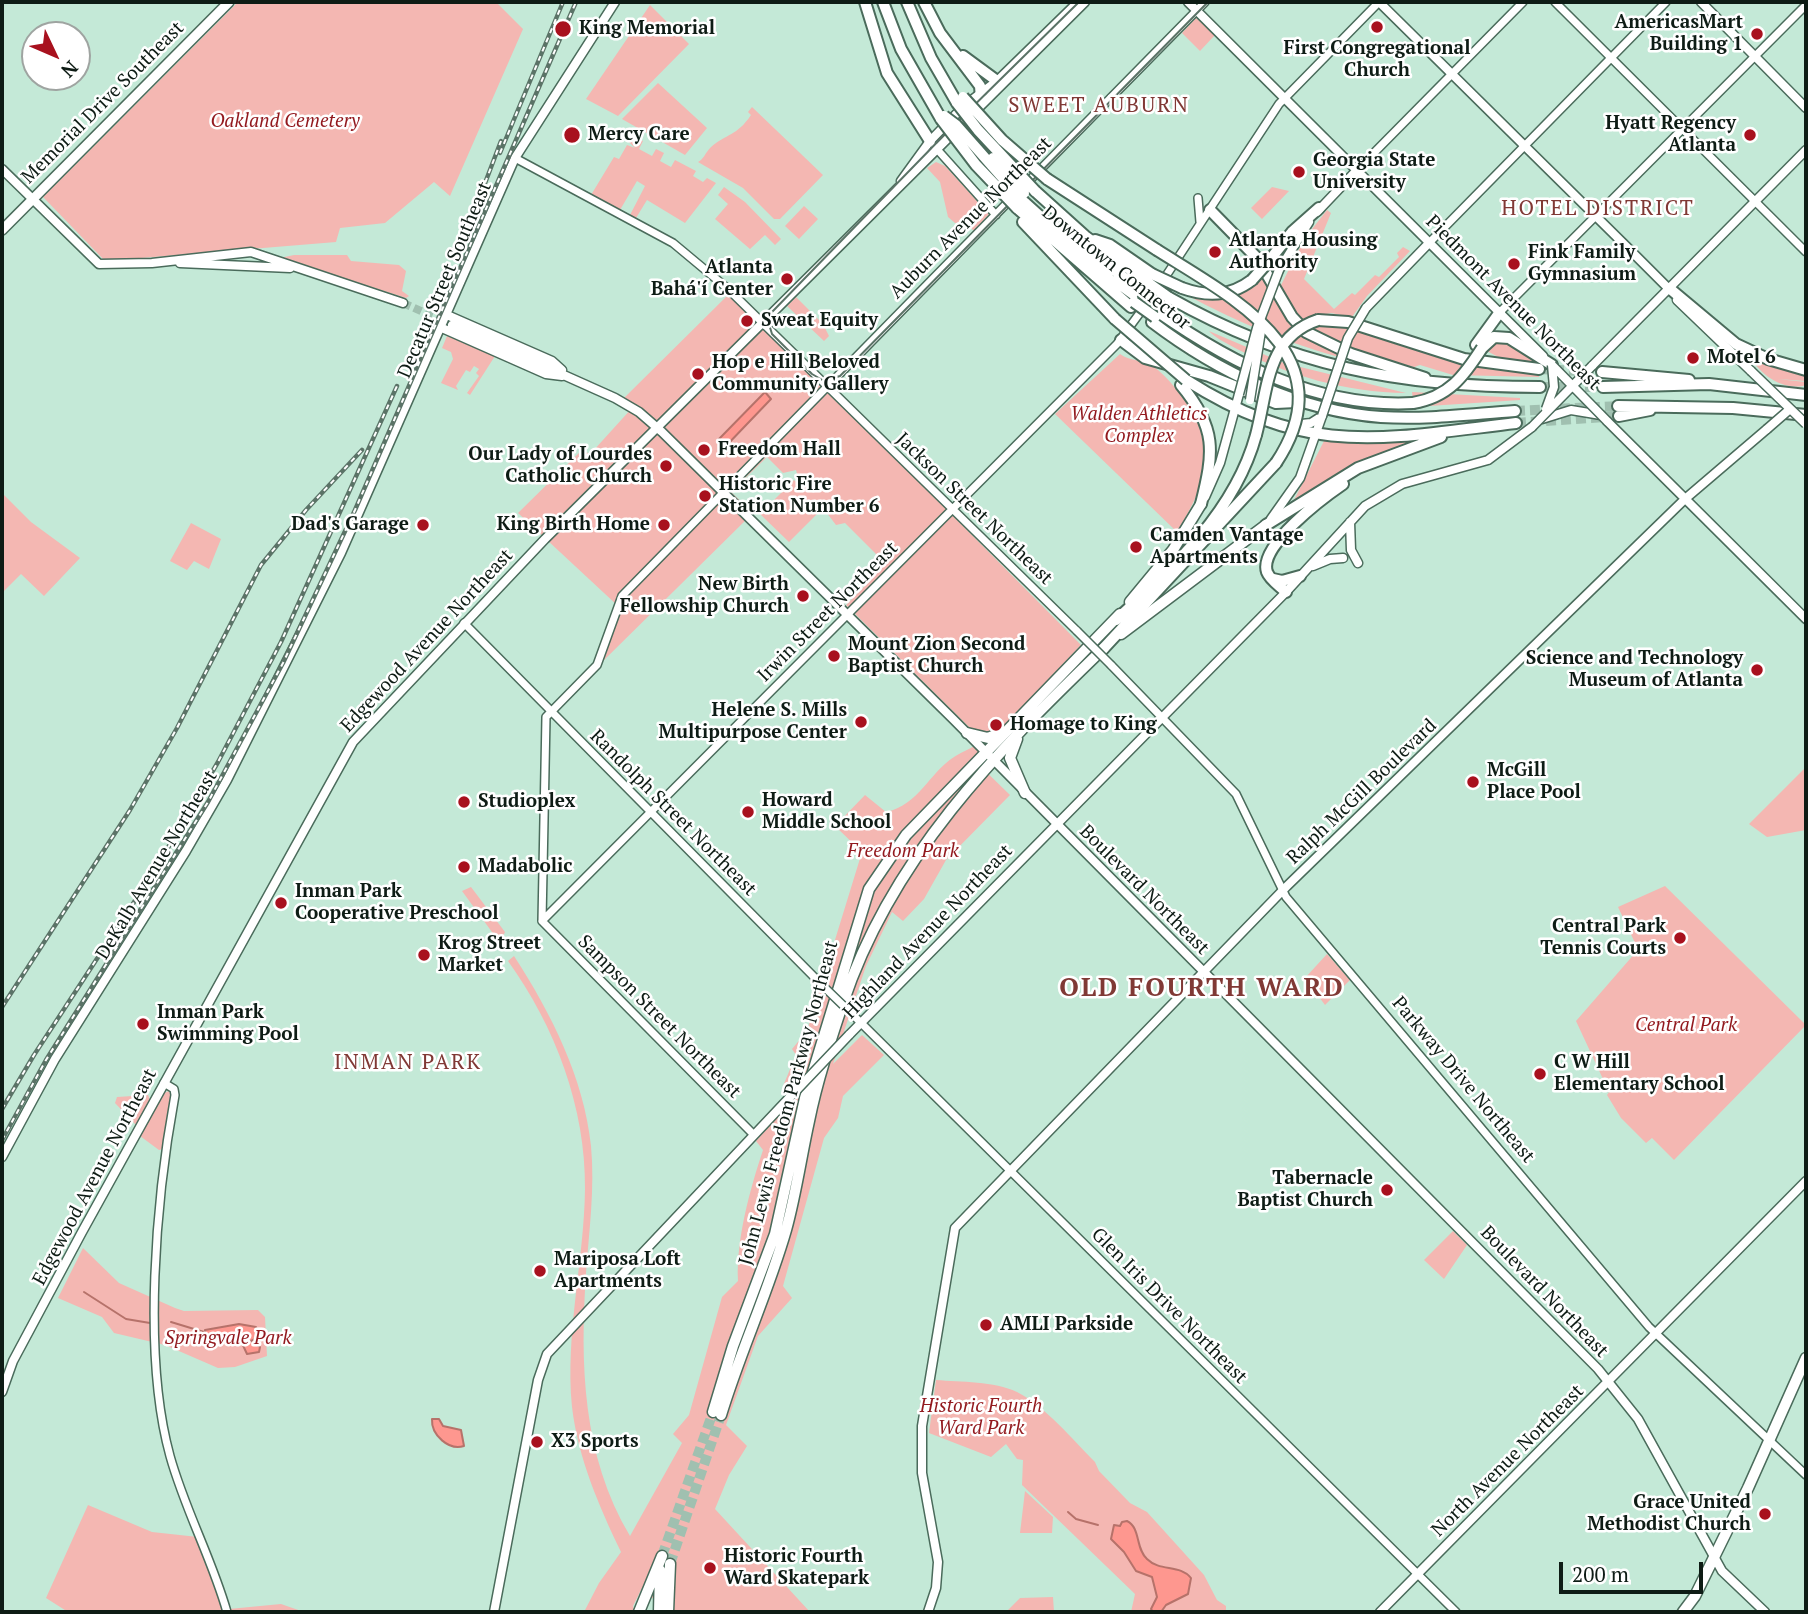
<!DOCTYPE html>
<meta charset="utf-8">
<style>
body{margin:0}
#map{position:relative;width:1808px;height:1614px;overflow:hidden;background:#c4e9d7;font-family:"PT Serif",serif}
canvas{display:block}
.frame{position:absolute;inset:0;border:4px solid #0e1c15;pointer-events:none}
.north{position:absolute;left:21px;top:21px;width:70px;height:70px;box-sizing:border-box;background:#fff;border:2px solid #9fa4a1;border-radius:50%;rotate:134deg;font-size:19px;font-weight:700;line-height:28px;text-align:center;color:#0e1c15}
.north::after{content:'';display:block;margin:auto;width:24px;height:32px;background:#a8111e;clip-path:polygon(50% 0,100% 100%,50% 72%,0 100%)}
.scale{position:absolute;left:1559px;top:1562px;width:144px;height:32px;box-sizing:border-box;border:4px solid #0e1c15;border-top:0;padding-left:9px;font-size:21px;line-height:24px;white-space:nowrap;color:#0e1c15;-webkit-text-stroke:5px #fff;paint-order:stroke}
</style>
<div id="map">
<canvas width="1808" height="1614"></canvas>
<div class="frame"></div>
<div class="north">N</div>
<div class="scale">200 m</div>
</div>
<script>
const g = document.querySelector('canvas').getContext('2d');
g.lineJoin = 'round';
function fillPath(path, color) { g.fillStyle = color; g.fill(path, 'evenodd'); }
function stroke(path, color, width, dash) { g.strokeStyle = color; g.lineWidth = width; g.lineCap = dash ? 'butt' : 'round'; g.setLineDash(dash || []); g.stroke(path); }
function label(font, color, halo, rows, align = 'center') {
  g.font = font + ' "PT Serif",serif'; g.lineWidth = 5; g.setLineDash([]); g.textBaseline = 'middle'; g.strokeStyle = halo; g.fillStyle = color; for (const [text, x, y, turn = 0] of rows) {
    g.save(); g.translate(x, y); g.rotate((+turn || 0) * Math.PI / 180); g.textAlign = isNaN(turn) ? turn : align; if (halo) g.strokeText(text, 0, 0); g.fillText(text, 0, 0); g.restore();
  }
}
fillPath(new Path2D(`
 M 238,2 L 496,2 L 523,29 L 450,196 L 434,182 L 385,223 L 340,228 L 336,242 L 105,261 L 43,197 Z
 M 650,5 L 689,44 L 618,116 L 586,99 Z
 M 1196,18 L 1215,35 L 1200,51 L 1182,33 Z
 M 658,83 L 707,128 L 685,155 L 622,119 Z
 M 752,107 L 823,175 L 780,219 L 774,219 L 743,188 L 698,162 C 704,159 705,153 711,147 C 726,134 737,136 751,115 L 748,112 Z
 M 632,135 L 643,141 L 639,149 L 652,156 L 656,149 L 664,153 L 660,161 L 671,167 L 675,160 L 696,171 L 693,176 L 703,182 L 707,178 L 716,183 L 685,223 L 647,200 L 636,218 L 630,215 L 645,186 L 637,181 L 620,210 L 591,195 L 614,157 L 619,159 L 627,145 L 635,148 L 629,142 Z
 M 936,162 L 945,166 L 989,214 L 974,231 L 965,222 L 955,223 L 948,217 L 940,182 L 927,168 Z
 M 724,187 L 745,202 L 781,239 L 775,245 L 765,235 L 750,249 L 715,219 L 728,204 L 718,195 Z
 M 1272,187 L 1289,191 L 1262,219 L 1251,208 Z
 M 804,206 L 818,219 L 799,239 L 785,226 Z
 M 1327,210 L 1331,213 L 1304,279 L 1334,309 L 1352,293 L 1355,295 L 1375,275 L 1379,277 L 1399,257 L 1397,253 L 1403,247 L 1410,251 L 1367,296 L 1352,317 L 1331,313 L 1299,321 L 1279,289 L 1305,238 Z
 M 294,255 L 347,255 L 351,261 L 399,265 L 406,271 L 402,291 L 409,296 L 406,298 L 280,258 Z
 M 1264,273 L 1286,314 L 1365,364 C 1300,348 1241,325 1183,293 L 1203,297 Z
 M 731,292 L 1081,645 L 973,759 L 1010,795 L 946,860 L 924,899 L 903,921 L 892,912 L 866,966 L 833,1064 L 862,1035 L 884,1055 L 843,1096 L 838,1118 L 824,1138 L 783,1286 L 792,1298 L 758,1336 L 726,1425 L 747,1446 L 729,1475 L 715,1509 L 810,1612 L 667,1612 L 642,1588 L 633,1606 L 635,1612 L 584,1612 L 599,1583 L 621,1552 C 599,1506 578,1458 572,1407 C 565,1333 584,1262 585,1189 C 586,1108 555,1026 508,961 L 514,956 C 551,1013 584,1078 591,1146 C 595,1189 589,1231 586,1273 C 580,1364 582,1455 630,1536 L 682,1443 L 673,1434 L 689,1415 L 722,1297 L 738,1281 C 736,1240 750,1189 763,1150 L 756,1141 L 793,1100 L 783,1086 L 796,1055 L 792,1049 L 807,1031 L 862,852 L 835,826 L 865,795 L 886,812 C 919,805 928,774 954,757 C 964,750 973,749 982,740 L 846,605 L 886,564 L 845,523 L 836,525 L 823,508 L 789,542 L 760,514 L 794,480 L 800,485 L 796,470 L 783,473 L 767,457 L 731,492 L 753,513 L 599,665 L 618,606 L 518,513 L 582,450 L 590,454 L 593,451 L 632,408 L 621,401 Z
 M 796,297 L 823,324 L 829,336 L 824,341 L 787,306 Z
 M 1323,323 C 1362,328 1390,341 1427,353 C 1464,364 1500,370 1539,372 L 1539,377 L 1453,375 L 1420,365 L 1414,367 L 1358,352 L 1307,329 Z
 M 1209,331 L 1284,363 L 1406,393 C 1345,392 1289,376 1235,348 C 1226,343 1214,337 1209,331 Z
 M 447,336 L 495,356 L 470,395 L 467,393 L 479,376 L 476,373 L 479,369 L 474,366 L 470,372 L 466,370 L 456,386 L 458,390 L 441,383 L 453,359 L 451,352 L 442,348 Z
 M 1503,339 L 1539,365 L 1508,362 L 1485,350 Z
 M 1120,354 C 1130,362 1145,359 1154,367 C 1164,374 1173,385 1180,394 C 1219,444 1208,482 1177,532 L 1055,414 Z
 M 1749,354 L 1806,374 L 1806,381 L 1777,379 L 1806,382 L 1806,385 C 1784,392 1758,374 1749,354 Z
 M 1412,392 L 1520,398 L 1520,400 L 1414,407 Z
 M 1427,438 L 1375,455 L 1293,502 L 1324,441 L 1366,443 Z
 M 2,493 L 31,522 L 80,558 L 44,596 L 21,574 L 2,593 Z
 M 191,523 L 221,539 L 209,569 L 194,561 L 187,570 L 170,561 Z
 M 1806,767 L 1806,830 L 1767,837 L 1749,824 Z
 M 1665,886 L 1806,1025 L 1674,1160 L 1652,1138 L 1646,1143 L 1621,1118 L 1607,1095 L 1609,1092 L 1576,1021 L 1636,952 L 1636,945 L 1618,907 Z
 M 471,887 L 505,932 L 500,943 L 462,891 Z
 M 1327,954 L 1350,980 L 1325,1005 L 1305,978 Z
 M 169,1091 L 171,1097 L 163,1149 L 159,1150 L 140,1136 L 164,1093 Z
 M 148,1095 L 150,1100 L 136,1125 L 115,1103 L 117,1097 Z
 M 1453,1231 L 1467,1245 L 1444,1279 L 1424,1260 Z
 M 83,1248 L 119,1283 L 175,1308 L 184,1311 L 258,1310 L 265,1317 L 267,1356 L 235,1367 L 218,1368 L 165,1345 L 114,1333 L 102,1317 L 58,1298 Z
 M 936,1380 C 961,1382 994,1381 1017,1392 C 1046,1407 1072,1439 1095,1462 L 1099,1471 L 1130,1503 L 1147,1512 L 1204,1575 L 1217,1600 L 1226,1606 L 1226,1612 L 1131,1612 L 1135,1594 L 1022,1485 L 1023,1460 L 1017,1459 L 1006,1444 L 991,1457 L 929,1433 Z
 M 1025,1491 L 1053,1517 L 1052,1533 L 1020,1533 Z
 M 88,1505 L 152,1532 L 198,1537 L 229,1609 L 281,1604 L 304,1612 L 68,1612 L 46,1598 Z
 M 1053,1597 L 1054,1612 L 1006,1612 L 1020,1598 Z`), '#f4b7b2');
const water = new Path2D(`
 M 765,392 L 771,399 L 725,447 L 718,440 Z
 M 239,1324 L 256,1327 L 259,1337 L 251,1341 L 260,1347 L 259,1352 L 247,1354 L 240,1339 L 205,1334 L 205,1330 Z
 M 432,1419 L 439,1419 L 443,1426 L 461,1430 L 464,1446 C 449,1451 431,1435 432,1419 Z
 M 1127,1521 C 1141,1528 1135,1548 1147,1559 C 1160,1572 1180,1564 1191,1578 L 1188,1594 L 1166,1605 L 1161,1612 L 1153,1612 L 1151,1609 L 1157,1597 L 1152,1577 L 1136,1571 L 1124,1552 L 1111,1539 L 1114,1525 L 1120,1526 L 1122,1522 Z`);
fillPath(water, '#fe978f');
stroke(water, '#b6726a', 2);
stroke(new Path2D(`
 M 84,1292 L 126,1319 L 150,1323
 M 171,1322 L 204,1332
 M 1068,1512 L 1076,1519 L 1098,1525`), '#b6726a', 2);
stroke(new Path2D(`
 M 403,303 L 450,324`), '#a0c0b0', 8, [8, 4]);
stroke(new Path2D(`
 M 662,1556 L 713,1412
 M 670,1564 L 721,1415`), '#a0c0b0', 10, [10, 5]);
stroke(new Path2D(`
 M 1539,369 L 1602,372
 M 1540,387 L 1603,387
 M 1515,411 L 1618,406
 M 1516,423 L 1619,416`), '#a0c0b0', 10, [10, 5]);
const tertiary = new Path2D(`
 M 1555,2 L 1806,252
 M 935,147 L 996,215
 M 515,158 L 673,243 L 727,288 L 1077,631
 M 1357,170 L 1523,2
 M 1026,184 L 1205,2
 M 1198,198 L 1200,222
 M 1430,242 L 1666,2
 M 1162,282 L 1279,104 L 1379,2
 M 1500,312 L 1806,5
 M 464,623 L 822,985
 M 1111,665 L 1236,794 L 1286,897 L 1649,1327 L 1806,1475
 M 542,921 L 1117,344 L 1153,295
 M 542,921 L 546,717 L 597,665 L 622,596 L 1013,197
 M 542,921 L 753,1134
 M 852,1014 L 1456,1612
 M 164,1083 L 174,1089 L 175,1095 C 156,1198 142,1355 170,1456 C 185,1510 212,1559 227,1612`);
const secondary = new Path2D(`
 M 1188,2 L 1543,356
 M 1379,2 L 1630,250
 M 1701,2 L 1806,108
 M 2,169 L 99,264 L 152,263 L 251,252 L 403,303
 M 901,181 L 930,141 L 964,106 L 997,81 L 1076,4
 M 1317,212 L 1357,170
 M 1632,252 L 1670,290
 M 180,263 L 290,268
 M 1279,270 L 1309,222
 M 1677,300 L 1751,371
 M 1366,308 L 1430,242
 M 447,315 L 552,361 L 562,370
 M 452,325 L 615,398 L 639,412 L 662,432 L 953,719 L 1598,1369 L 1638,1419 L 1722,1571 L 1765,1612
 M 442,328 L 546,374 L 562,376
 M 1592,366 L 1806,150
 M 1542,419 L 1571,410 L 1601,415
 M 1607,421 L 1806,619
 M 1292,425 L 1311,423 L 1322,416
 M 1205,497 L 1220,463 L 1239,394
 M 1271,519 L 1300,478 L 1322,416
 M 1350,522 L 1351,550 L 1358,563
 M 1313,566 L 1330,559 L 1343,558
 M 849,1035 L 1286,592 L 1365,506 L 1402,484 L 1488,460 L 1532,427
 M 2,1157 L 55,1059 L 186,851 L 227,780 L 341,553 L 515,158 L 615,2
 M 2,1392 L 13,1361 L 82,1232 L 353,742 L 545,539 L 1085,2
 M 494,1612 L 538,1380 L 547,1354 L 790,1097
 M 928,1612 L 936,1588 L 938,1562 L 922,1473 L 922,1426 L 955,1228 L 1287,886 L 1685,499 L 1767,429
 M 1380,1612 L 1806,1181`);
const primary = new Path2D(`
 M 2,230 L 229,2`);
const trunk = new Path2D(`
 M 1130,602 L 1173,550 L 1201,504
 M 1121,634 L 1266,525
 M 967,733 L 988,738 L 1003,732
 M 1017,739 L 1010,758 L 1025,793
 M 713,1412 L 733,1346 L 775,1234 L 805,1098 L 869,889 L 906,835 L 1120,614
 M 721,1415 C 740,1352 768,1293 786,1230 C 796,1194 801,1157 809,1121 C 817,1081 830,1042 843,1003 C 891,858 996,752 1104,648
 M 639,1612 L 662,1556
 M 659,1612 L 660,1570
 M 668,1612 L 670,1564
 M 1683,1612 L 1695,1596 L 1748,1488 L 1806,1358`);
const motorway = new Path2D(`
 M 865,2 L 887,73 L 930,141
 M 883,2 L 901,49 L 941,119
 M 907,2 L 931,58 L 957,103
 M 924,2 L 940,33 L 980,86 L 981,98 L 974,113
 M 963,56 L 997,81
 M 1047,179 L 1157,250
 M 1035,191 L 1085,236 L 1147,282
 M 1024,202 L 1118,287
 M 1017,208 L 1131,307
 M 1210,210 L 1258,259 L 1292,317 L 1306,332 L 1351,354 L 1425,378
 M 1023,222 L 1115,319
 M 1095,240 L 1110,245 L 1152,274
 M 1077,241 L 1141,291
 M 1268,262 L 1292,232 L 1319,208
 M 1115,281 L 1137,297
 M 1182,288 C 1207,297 1230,297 1252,280
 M 1669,288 L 1736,344 L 1768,359 L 1806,370
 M 1168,297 C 1292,367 1399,387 1540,387
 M 1158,312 C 1234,365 1319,408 1413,403
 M 1318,320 L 1348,322 L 1464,359 L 1539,369
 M 1152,322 C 1218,372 1298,411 1381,417 C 1426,420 1471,414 1515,411
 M 1121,340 L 1145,358 L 1209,376 L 1276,403 L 1296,402
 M 1476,345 L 1500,312
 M 1482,348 L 1494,337 L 1509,338 L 1552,365
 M 1602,372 L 1689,380
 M 1186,380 C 1309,458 1380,439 1516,423
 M 1181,385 C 1217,428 1214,452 1201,504
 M 1603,387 L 1709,384 L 1806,395
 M 1618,406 L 1733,408 L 1806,415
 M 1619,416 L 1650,410
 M 1266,525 L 1358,468 L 1441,437
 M 1273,579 L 1282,581 L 1300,576
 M 1286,592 C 1280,586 1270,580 1267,572 C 1258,546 1324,497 1343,484
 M 1116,620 C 1173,568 1235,512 1256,435
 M 1103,649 L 1276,463`);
stroke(tertiary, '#4a6b5b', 10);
stroke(secondary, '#4a6b5b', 11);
stroke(primary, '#4a6b5b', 12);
stroke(trunk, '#4a6b5b', 13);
stroke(motorway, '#4a6b5b', 14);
stroke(tertiary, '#fff', 7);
stroke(secondary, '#fff', 8);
stroke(primary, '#fff', 9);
stroke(trunk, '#fff', 10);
stroke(motorway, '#fff', 10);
stroke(new Path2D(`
 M 1079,2 L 948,131 L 772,312 L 768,321 L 772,334 L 812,374 L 824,381 L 840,376 L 1208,2`), '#5b7367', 2);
const rail = new Path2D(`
 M 500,153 L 563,2
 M 471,220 L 501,141
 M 2,1007 L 130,810 L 177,728 L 261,565 L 306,510 L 362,450
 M 2,1109 L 34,1055 L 155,870 L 218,762 L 281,642 L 397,386
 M 2,1140 L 46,1060 L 208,802 L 283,663 L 355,510 L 576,2`);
stroke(rail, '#5b7367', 4.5);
stroke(rail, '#fff', 2, [5]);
const tertiaryBridge = new Path2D(`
 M 1077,631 L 1111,665
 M 822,985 L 852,1014`);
const secondaryBridge = new Path2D(`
 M 1552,365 L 1607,421
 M 1751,371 L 1806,424
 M 1239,394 L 1257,328 L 1279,270
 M 1250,400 L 1261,331
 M 1546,409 L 1554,387 L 1552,365
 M 1322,416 L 1348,338 L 1366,308
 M 1532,427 L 1592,366
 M 1767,429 L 1790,409
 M 790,1097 L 849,1035`);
const motorwayBridge = new Path2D(`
 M 963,97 L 1002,140 L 1047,179
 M 957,103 L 978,130 L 1035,191
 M 944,116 L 956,125 L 1024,202
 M 941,119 L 976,165 L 1017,208
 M 993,158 L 1024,193
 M 1157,250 C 1233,298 1348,355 1276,463
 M 1152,274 L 1182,288
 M 1252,280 L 1268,262
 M 1147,282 L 1168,297
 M 1141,291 L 1162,307
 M 1134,302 L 1155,317
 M 1115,319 L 1186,380
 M 1413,403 C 1449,397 1464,376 1482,348
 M 1256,435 C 1268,390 1266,337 1318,320`);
stroke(tertiaryBridge, '#4a6b5b', 10, []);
stroke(secondaryBridge, '#4a6b5b', 11, []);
stroke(motorwayBridge, '#4a6b5b', 14, []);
stroke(tertiaryBridge, '#fff', 7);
stroke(secondaryBridge, '#fff', 8);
stroke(motorwayBridge, '#fff', 10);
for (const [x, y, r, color] of [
 [1377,27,7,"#a8111e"],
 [563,29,9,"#a8111e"],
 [1757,34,7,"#a8111e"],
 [572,135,9,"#a8111e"],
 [1750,135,7,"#a8111e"],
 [1299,172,7,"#a8111e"],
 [1215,252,7,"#a8111e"],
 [1514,264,7,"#a8111e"],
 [787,279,7,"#a8111e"],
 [747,321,7,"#a8111e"],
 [1693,358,7,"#a8111e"],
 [698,374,7,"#a8111e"],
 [704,450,7,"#a8111e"],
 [666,466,7,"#a8111e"],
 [705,496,7,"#a8111e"],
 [423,525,7,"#a8111e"],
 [664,525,7,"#a8111e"],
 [1136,547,7,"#a8111e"],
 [803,596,7,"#a8111e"],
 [834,656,7,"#a8111e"],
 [1757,670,7,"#a8111e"],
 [861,722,7,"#a8111e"],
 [996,725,7,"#a8111e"],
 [1473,782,7,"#a8111e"],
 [464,802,7,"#a8111e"],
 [748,812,7,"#a8111e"],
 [464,867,7,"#a8111e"],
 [281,903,7,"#a8111e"],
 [1680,938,7,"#a8111e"],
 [424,955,7,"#a8111e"],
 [143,1024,7,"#a8111e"],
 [1540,1074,7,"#a8111e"],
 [1387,1190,7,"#a8111e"],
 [540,1271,7,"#a8111e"],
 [986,1325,7,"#a8111e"],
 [537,1442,7,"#a8111e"],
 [1765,1514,7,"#a8111e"],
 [710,1568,7,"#a8111e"]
]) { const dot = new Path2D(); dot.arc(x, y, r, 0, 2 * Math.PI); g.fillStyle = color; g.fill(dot); stroke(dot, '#fff', 2.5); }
label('bold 19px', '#0e1c15', '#fff', [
 ["AmericasMart",1743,23,"right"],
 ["Building 1",1743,45,"right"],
 ["King Memorial",579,29],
 ["First Congregational",1377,49,"center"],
 ["Church",1377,71,"center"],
 ["Hyatt Regency",1736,124,"right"],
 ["Atlanta",1736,146,"right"],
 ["Mercy Care",588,135],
 ["Georgia State",1313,161],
 ["University",1313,183],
 ["Atlanta Housing",1229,241],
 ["Authority",1229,263],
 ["Fink Family",1528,253],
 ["Gymnasium",1528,275],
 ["Atlanta",773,268,"right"],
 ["Bahá'í Center",773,290,"right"],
 ["Sweat Equity",761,321],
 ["Motel 6",1707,358],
 ["Hop e Hill Beloved",712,363],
 ["Community Gallery",712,385],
 ["Freedom Hall",718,450],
 ["Our Lady of Lourdes",652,455,"right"],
 ["Catholic Church",652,477,"right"],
 ["Historic Fire",719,485],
 ["Station Number 6",719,507],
 ["Dad's Garage",409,525,"right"],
 ["King Birth Home",650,525,"right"],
 ["Camden Vantage",1150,536],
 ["Apartments",1150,558],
 ["New Birth",789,585,"right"],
 ["Fellowship Church",789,607,"right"],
 ["Mount Zion Second",848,645],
 ["Baptist Church",848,667],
 ["Science and Technology",1743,659,"right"],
 ["Museum of Atlanta",1743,681,"right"],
 ["Helene S. Mills",847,711,"right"],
 ["Multipurpose Center",847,733,"right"],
 ["Homage to King",1010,725],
 ["McGill",1487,771],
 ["Place Pool",1487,793],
 ["Howard",762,801],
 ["Middle School",762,823],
 ["Studioplex",478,802],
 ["Madabolic",478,867],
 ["Inman Park",295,892],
 ["Cooperative Preschool",295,914],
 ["Central Park",1666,927,"right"],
 ["Tennis Courts",1666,949,"right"],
 ["Krog Street",438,944],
 ["Market",438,966],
 ["Inman Park",157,1013],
 ["Swimming Pool",157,1035],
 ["C W Hill",1554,1063],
 ["Elementary School",1554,1085],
 ["Tabernacle",1373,1179,"right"],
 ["Baptist Church",1373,1201,"right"],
 ["Mariposa Loft",554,1260],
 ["Apartments",554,1282],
 ["AMLI Parkside",1000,1325],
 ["X3 Sports",551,1442],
 ["Grace United",1751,1503,"right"],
 ["Methodist Church",1751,1525,"right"],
 ["Historic Fourth",724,1557],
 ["Ward Skatepark",724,1579]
], 'left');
label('19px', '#0e1c15', '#fff', [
 ["Memorial Drive Southeast",103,103,-45],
 ["Auburn Avenue Northeast",971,218,-45],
 ["Downtown Connector",1116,268,39],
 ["Decatur Street Southeast",445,280,-67],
 ["Piedmont Avenue Northeast",1513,303,45],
 ["Jackson Street Northeast",974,509,44],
 ["Irwin Street Northeast",828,612,-45],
 ["Edgewood Avenue Northeast",427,641,-47],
 ["Ralph McGill Boulevard",1362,792,-44],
 ["Randolph Street Northeast",673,813,45],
 ["DeKalb Avenue Northeast",157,865,-59],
 ["Boulevard Northeast",1144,890,45],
 ["Highland Avenue Northeast",928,932,-46],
 ["Sampson Street Northeast",659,1017,45],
 ["Parkway Drive Northeast",1463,1080,50],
 ["John Lewis Freedom Parkway Northeast",789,1103,-75],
 ["Edgewood Avenue Northeast",95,1177,-62],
 ["Boulevard Northeast",1544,1292,46],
 ["Glen Iris Drive Northeast",1169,1306,45],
 ["North Avenue Northeast",1508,1461,-45]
]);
label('italic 19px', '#92191e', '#fff', [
 ["Oakland Cemetery",285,122],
 ["Walden Athletics",1139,415],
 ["Complex",1139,437],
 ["Freedom Park",903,852],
 ["Central Park",1686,1026],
 ["Springvale Park",228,1339],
 ["Historic Fourth",981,1407],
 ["Ward Park",981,1429]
]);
g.letterSpacing = '2px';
label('21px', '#803935', '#fff', [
 ["SWEET AUBURN",1099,106],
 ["HOTEL DISTRICT",1598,209],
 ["INMAN PARK",408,1063]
]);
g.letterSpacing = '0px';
g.letterSpacing = '2px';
label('bold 26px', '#803935', '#fff', [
 ["OLD FOURTH WARD",1202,989]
]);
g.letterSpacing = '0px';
</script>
